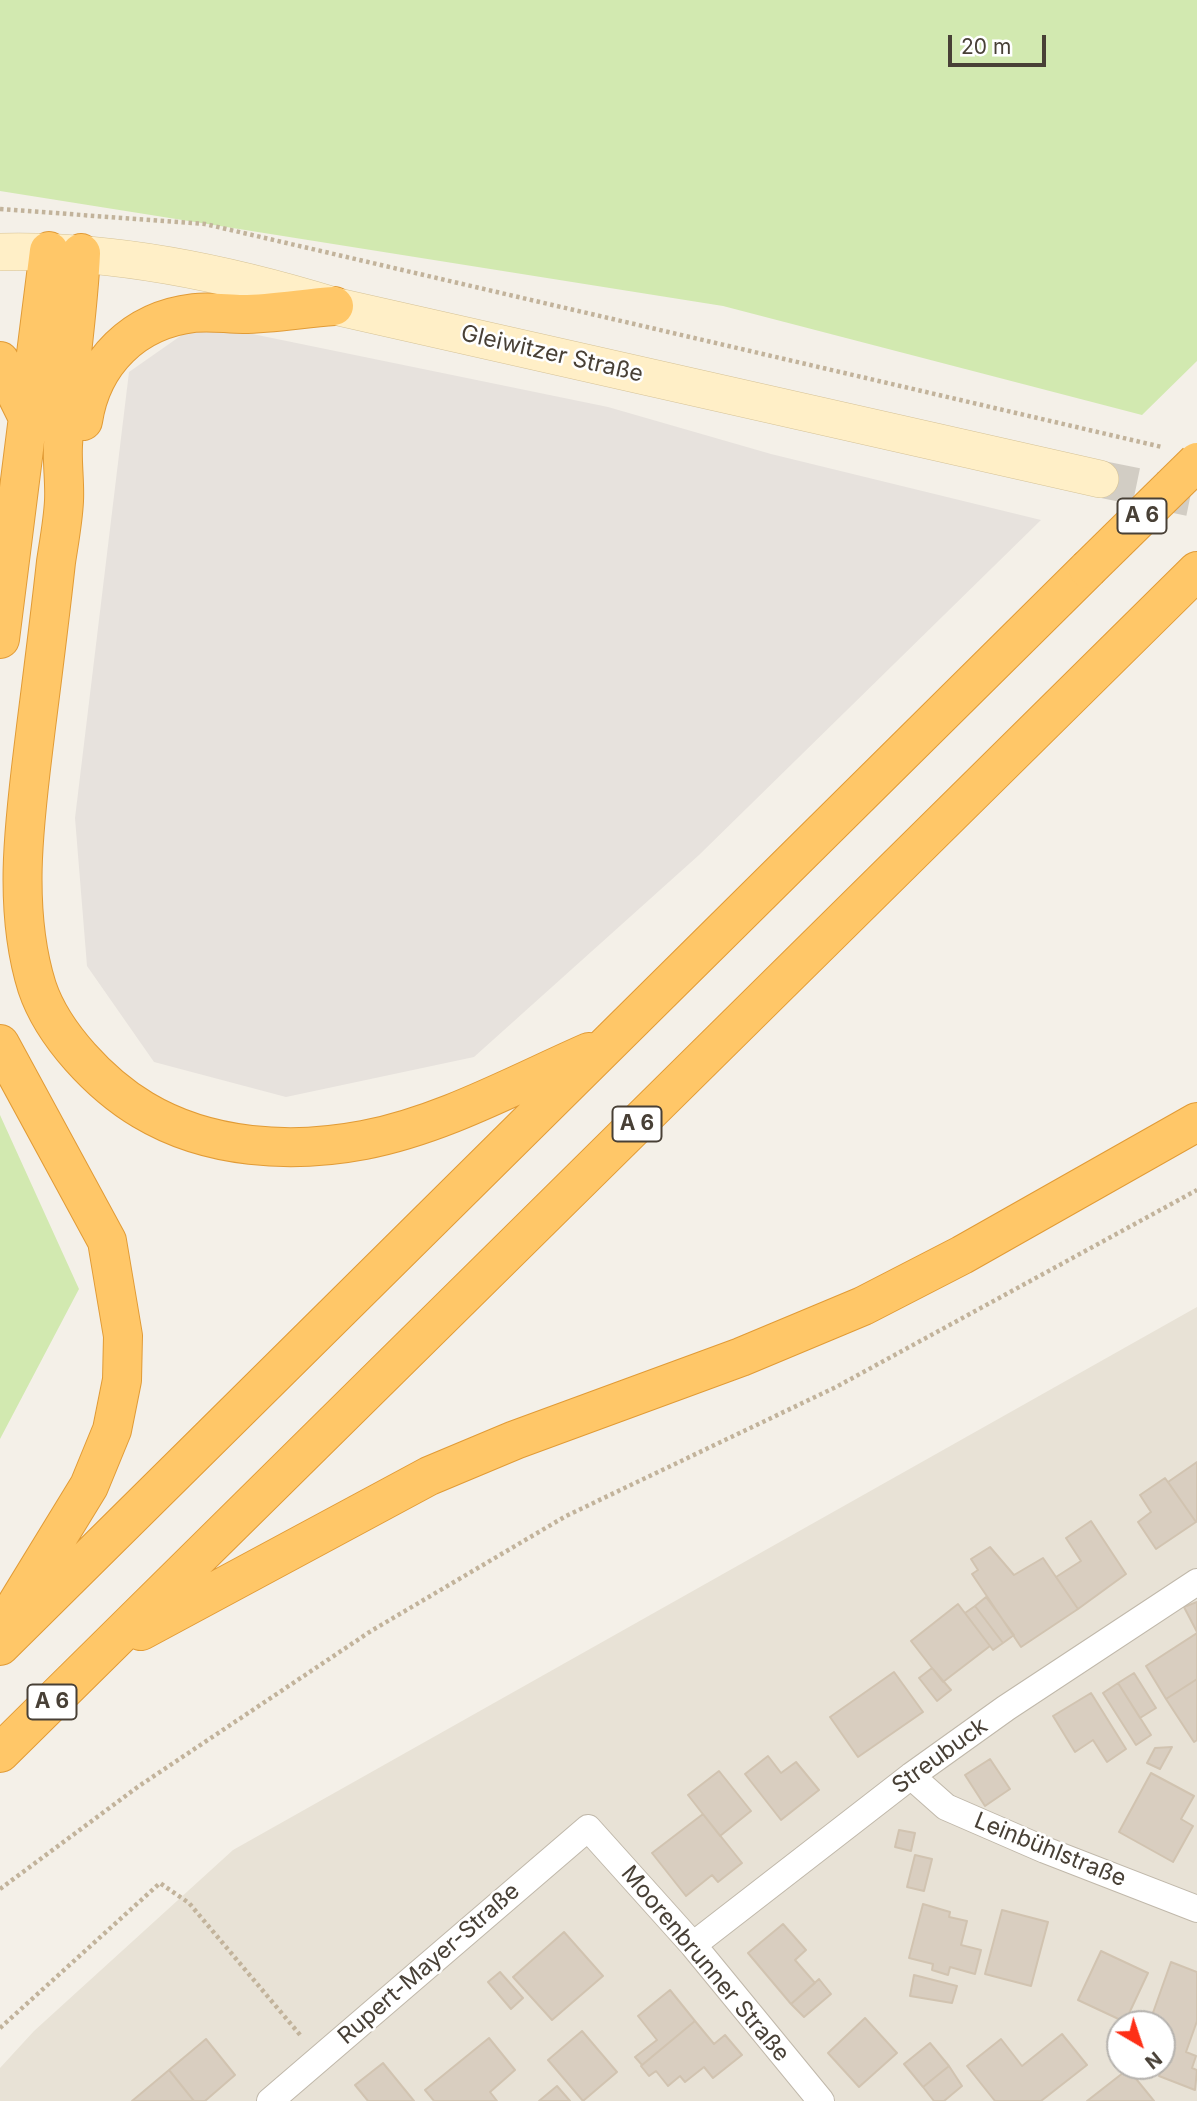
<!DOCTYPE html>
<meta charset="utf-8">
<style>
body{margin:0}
#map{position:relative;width:1197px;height:2101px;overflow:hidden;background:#f4f0e8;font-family:Inter,sans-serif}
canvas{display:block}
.north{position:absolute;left:1106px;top:2010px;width:70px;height:70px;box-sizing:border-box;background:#fff;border:2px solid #b6b3af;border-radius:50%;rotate:141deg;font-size:19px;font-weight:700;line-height:28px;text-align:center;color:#484036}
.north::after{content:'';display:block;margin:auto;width:24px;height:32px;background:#fe2f16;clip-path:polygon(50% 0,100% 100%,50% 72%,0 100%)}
.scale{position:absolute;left:948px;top:35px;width:98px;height:32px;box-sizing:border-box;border:4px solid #484036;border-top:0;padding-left:9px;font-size:21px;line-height:24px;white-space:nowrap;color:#484036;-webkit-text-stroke:5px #fff;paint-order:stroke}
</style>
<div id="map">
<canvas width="1197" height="2101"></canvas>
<div class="north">N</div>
<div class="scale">20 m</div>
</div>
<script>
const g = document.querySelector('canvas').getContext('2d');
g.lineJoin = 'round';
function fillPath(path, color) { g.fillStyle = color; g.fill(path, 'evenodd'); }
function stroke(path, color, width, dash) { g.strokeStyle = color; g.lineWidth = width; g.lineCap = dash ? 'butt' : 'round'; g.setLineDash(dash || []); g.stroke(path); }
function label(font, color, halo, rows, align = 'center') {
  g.font = font + ' Inter,sans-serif'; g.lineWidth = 5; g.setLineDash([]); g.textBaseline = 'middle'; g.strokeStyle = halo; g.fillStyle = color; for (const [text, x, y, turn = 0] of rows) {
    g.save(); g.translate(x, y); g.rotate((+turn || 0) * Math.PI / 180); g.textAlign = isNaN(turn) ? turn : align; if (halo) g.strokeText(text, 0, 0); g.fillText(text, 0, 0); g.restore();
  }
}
fillPath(new Path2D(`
 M 1197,1307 L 1197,2101 L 0,2101 L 0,2068 L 34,2031 L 233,1850 ZM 1120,2024 L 1162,2024 L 1162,2066 L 1120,2066 Z`), '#e8e2d6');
fillPath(new Path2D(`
 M 199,323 L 608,407 L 771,454 L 1041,520 L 699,855 L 474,1057 L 286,1097 L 154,1062 L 87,966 L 75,818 L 129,372 Z`), '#e7e2dd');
fillPath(new Path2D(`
 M 0,0 L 1197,0 L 1197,361 L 1142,415 L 723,306 L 0,191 Z
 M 0,1115 L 79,1289 L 0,1439 Z`), '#d2e9b0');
const building = new Path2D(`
 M 1197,1462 L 1197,1521 L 1196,1522 L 1168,1482 Z
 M 1165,1478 L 1196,1522 L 1156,1549 L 1138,1522 L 1151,1512 L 1140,1495 Z
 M 1091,1521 L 1126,1574 L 1078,1609 L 1056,1577 L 1081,1561 L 1066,1538 Z
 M 990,1547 L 1014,1575 L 1043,1558 L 1078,1609 L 1021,1647 L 972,1574 L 978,1570 L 971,1559 Z
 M 986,1597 L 1014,1635 L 1003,1643 L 975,1606 Z
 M 1197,1602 L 1197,1632 L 1184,1607 Z
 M 958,1604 L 990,1646 L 943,1682 L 911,1641 Z
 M 975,1606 L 1003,1643 L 993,1650 L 965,1613 Z
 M 1197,1633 L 1197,1679 L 1166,1699 L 1146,1666 Z
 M 932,1668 L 951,1690 L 937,1701 L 919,1678 Z
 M 894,1672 L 923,1712 L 858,1757 L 830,1717 Z
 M 1134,1673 L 1156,1708 L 1140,1718 L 1118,1683 Z
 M 1197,1679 L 1197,1740 L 1194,1742 L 1166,1699 Z
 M 1118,1683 L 1151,1735 L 1136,1745 L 1103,1693 Z
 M 1091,1693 L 1126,1749 L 1107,1762 L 1093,1740 L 1075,1752 L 1053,1716 Z
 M 1172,1747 L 1160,1769 L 1147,1763 L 1155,1748 Z
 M 768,1756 L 781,1773 L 796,1762 L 819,1790 L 781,1820 L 745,1774 Z
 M 990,1759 L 1010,1789 L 985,1806 L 965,1775 Z
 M 719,1771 L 751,1811 L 720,1836 L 688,1795 Z
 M 1151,1773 L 1194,1796 L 1181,1819 L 1193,1826 L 1173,1862 L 1119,1832 Z
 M 703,1814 L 742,1863 L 718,1882 L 712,1875 L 686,1896 L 652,1853 Z
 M 899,1830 L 915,1833 L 911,1851 L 895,1847 Z
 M 915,1855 L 932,1859 L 924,1891 L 907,1887 Z
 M 923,1904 L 950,1912 L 949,1917 L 967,1921 L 961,1945 L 981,1950 L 975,1974 L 950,1967 L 948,1975 L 932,1970 L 933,1964 L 909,1958 Z
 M 1002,1910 L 1048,1922 L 1031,1986 L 985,1974 Z
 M 783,1924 L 806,1950 L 795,1960 L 815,1983 L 791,2004 L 748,1953 Z
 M 564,1932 L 603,1976 L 552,2020 L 513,1977 Z
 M 1101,1951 L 1148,1973 L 1125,2022 L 1078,2000 Z
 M 1171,1962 L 1197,1972 L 1197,2021 L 1186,2052 L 1196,2056 L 1192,2068 L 1197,2070 L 1195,2090 L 1159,2076 L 1164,2062 L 1162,2024 L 1149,2024 Z
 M 500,1972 L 523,1998 L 511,2009 L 488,1982 Z
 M 914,1975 L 957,1986 L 952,2003 L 910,1996 Z
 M 819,1979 L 831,1994 L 804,2017 L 791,2004 Z
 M 670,1990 L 695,2021 L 642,2065 L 635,2057 L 657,2040 L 638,2016 Z
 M 865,2018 L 897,2053 L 859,2087 L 828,2053 Z
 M 695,2021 L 714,2044 L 725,2035 L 742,2055 L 713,2078 L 704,2067 L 685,2082 L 680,2076 L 668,2086 L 656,2071 L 649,2076 L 641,2066 Z
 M 582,2031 L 617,2072 L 583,2101 L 548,2060 Z
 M 1062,2034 L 1087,2065 L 1041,2101 L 995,2101 L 967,2066 L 1001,2039 L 1022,2066 Z
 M 489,2038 L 515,2070 L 490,2092 L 497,2101 L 434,2101 L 425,2090 Z
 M 206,2039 L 235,2075 L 205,2101 L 194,2101 L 169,2070 Z
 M 930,2043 L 949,2066 L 923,2087 L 904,2064 Z
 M 383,2063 L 414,2101 L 368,2101 L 355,2085 Z
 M 949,2066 L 962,2086 L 944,2101 L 934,2101 L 923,2087 Z
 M 1128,2069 L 1154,2101 L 1087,2101 Z
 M 169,2070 L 194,2101 L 132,2101 Z
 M 557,2086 L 570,2101 L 539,2101 Z`);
fillPath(building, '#d9cec0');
stroke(building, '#d1c3b0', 2);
stroke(new Path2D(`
 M 1100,479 L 1197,499`), '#d2cdc4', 37, [37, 18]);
const street = new Path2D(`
 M 911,1776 L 946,1807 L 1045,1850 L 1197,1909
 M 693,1945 L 911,1776 L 1006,1708 L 1197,1582
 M 270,2101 L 588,1828 L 693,1945 L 821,2101`);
const secondary = new Path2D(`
 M 0,252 C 113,249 227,273 334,306 L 1100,479`);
const highway = new Path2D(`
 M 81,253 C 78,318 67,381 63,445 C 62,464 65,482 64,501 C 63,521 59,542 56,562 C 50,617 43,672 36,727 C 26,811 11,904 37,987 C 53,1035 101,1085 143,1110 C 208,1149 291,1154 364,1140 C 442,1125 516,1084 589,1052
 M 0,361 L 27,416
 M 83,421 C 92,362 134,320 194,313 C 211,311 227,314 243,314 C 273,314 304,308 334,306
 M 0,639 L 49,251
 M 0,1044 L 107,1241 L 123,1336 L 122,1380 L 112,1430 L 89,1486 L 10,1615
 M 141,1631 L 429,1476 L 515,1440 L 741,1357 L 863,1306 L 962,1255 L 1197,1122
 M 0,1646 L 1088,569
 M 0,1753 L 1197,571`);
stroke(street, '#c0b8aa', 28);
stroke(secondary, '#d5c297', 38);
stroke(highway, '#e19b36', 40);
stroke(new Path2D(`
 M 0,209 L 205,224 L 1162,447
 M 0,1889 L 139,1786 L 371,1631 L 566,1516 L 836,1387 L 1197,1190
 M 0,2028 L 160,1883 L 189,1903 L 301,2036`), '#c2b39b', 4.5, [3.5, 3.5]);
stroke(street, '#fff', 26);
stroke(secondary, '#ffefc7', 37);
stroke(highway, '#ffc768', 38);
const highwayBridge = new Path2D(`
 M 1088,569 L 1197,462`);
stroke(highwayBridge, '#e19b36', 40, []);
stroke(highwayBridge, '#ffc768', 38);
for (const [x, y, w] of [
 [1142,516,49],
 [637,1124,49],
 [52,1702,49]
]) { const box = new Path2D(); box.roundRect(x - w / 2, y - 17.5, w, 35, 5); g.fillStyle = '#fff'; g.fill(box); stroke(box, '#484036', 2); }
label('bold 21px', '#484036', null, [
 ["A 6",1142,516],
 ["A 6",637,1124],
 ["A 6",52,1702]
]);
label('23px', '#484036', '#fff', [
 ["Gleiwitzer Straße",552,354,13],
 ["Streubuck",940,1756,-36],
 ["Leinbühlstraße",1050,1850,22],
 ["Rupert-Mayer-Straße",429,1964,-41],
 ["Moorenbrunner Straße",705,1964,50]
]);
</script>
